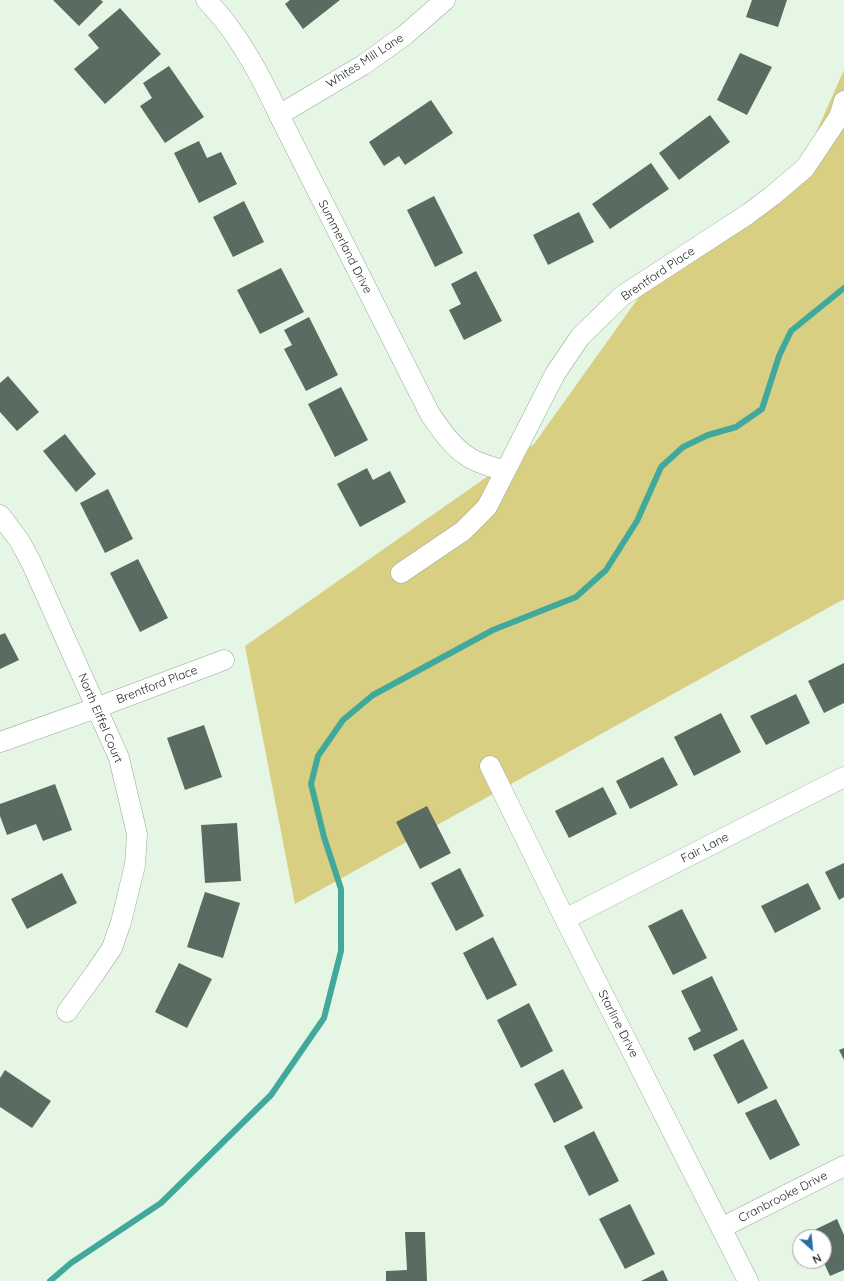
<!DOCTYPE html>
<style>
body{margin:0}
#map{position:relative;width:844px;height:1281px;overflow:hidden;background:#e6f6e4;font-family:Quicksand,sans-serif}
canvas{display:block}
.north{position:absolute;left:792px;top:1229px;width:40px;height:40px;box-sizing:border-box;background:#fff;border:1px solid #a5a8a5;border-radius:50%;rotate:153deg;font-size:11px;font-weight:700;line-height:16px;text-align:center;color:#1f251f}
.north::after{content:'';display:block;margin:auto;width:14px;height:18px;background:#256fa2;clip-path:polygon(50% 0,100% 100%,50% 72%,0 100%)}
</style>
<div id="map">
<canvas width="844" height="1281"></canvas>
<div class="north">N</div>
</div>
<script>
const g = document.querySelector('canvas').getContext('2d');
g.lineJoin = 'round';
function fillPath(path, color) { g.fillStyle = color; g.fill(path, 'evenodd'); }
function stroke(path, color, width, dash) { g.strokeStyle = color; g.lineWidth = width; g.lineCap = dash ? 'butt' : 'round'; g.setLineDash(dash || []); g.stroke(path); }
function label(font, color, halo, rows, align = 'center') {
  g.font = font + ' Quicksand,sans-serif'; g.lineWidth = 4; g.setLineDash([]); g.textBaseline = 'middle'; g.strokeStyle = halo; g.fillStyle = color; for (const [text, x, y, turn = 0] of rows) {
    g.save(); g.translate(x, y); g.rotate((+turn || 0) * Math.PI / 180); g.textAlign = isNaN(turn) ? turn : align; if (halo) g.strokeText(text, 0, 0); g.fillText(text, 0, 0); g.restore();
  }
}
fillPath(new Path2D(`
 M 844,70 L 844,599 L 295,904 L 245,646 L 534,444 L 649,283 L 790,191 Z`), '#d8cf82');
stroke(new Path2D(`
 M 50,1281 L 71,1263 L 161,1203 L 271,1095 L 324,1018 L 341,951 L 341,889 L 324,837 L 311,784 L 318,756 L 343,720 L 373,695 L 493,630 L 576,597 L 606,570 L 637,521 L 661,467 L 683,447 L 708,435 L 736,427 L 762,409 L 779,356 L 791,331 L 844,288`), '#41a99b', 6);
fillPath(new Path2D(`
 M 53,0 L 101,0 L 103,2 L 79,26 Z
 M 290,0 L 340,0 L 303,29 L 285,4 Z
 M 752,0 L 787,0 L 778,27 L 746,17 Z
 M 120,8 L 161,54 L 105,104 L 74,69 L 99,48 L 88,35 Z
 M 740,53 L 772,67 L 747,115 L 717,100 Z
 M 169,66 L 204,117 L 165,143 L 140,106 L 152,98 L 143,83 Z
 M 431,100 L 453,133 L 405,165 L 399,156 L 384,166 L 369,142 Z
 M 710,115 L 730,142 L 679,180 L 659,153 Z
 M 199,141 L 207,158 L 221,152 L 237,184 L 199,203 L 174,153 Z
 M 651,163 L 669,189 L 610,229 L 592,204 Z
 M 434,196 L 463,253 L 435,267 L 407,210 Z
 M 244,201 L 264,242 L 233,257 L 213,217 Z
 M 579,212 L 594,242 L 548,265 L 533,235 Z
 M 281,268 L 304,312 L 260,334 L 237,290 Z
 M 476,271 L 502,321 L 464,340 L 449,310 L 461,304 L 451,284 Z
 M 309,317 L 338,375 L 306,391 L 284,349 L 292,345 L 284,330 Z
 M 8,376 L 39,412 L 17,431 L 0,412 L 0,383 Z
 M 341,387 L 368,440 L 335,457 L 308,404 Z
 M 65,434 L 96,474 L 76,492 L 43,451 Z
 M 367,468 L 373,480 L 390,471 L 406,502 L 360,527 L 337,484 Z
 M 108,489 L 133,539 L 105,553 L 80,503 Z
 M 138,559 L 168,618 L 140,632 L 110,573 Z
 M 5,633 L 19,660 L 0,669 L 0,635 Z
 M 844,663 L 844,703 L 824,713 L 808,681 Z
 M 796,694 L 810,723 L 766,745 L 750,716 Z
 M 721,713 L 741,752 L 694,776 L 674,737 Z
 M 204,725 L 222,777 L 185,790 L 167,738 Z
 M 663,757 L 678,785 L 630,809 L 616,781 Z
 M 55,784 L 72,830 L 43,841 L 36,824 L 7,835 L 0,816 L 0,804 Z
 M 603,787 L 617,814 L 569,838 L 555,811 Z
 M 427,806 L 451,853 L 420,869 L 396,822 Z
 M 237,823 L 241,881 L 205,883 L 201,825 Z
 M 844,863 L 844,897 L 839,900 L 825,872 Z
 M 460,868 L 484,916 L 456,931 L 431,883 Z
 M 62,873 L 77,903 L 27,929 L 11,899 Z
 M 808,883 L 821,909 L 775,933 L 761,906 Z
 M 205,892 L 240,903 L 223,958 L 187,947 Z
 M 682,909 L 707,958 L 673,975 L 648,926 Z
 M 493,937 L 517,985 L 487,1000 L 463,953 Z
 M 179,963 L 212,979 L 187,1028 L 155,1012 Z
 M 712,976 L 738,1030 L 694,1051 L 688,1038 L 701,1031 L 681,991 Z
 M 529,1003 L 553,1051 L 521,1068 L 497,1020 Z
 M 743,1039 L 768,1088 L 738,1104 L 713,1055 Z
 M 844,1048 L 844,1060 L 839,1050 Z
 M 563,1069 L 583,1108 L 554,1123 L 534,1084 Z
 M 5,1070 L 51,1101 L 32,1128 L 0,1107 L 0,1078 Z
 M 776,1099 L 800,1145 L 770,1160 L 745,1113 Z
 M 594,1131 L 619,1181 L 589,1196 L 564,1146 Z
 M 630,1204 L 655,1254 L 625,1269 L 599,1219 Z
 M 837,1219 L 844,1235 L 844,1270 L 830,1276 L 823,1261 L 824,1237 L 813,1237 L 810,1232 Z
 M 405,1232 L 425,1232 L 427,1281 L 386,1281 L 386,1271 L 407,1270 Z
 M 663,1270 L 668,1281 L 641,1281 Z`), '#586c61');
const street = new Path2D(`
 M 206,0 C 237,30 261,76 279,115 L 430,414 C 441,430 452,447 470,458 C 480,464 493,467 505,471
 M 279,115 L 363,65 L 405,35 L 445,0
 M 0,515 L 19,540 L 31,562 L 119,758 L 137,834 L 135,865 L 121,922 L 112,948 L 95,973 L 67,1012
 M 401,573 L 463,531 L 487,507 L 555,374 L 580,337 L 622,296 L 748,214 L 772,196 L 805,168 L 839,117 L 844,101
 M 0,742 L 96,708 L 224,660
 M 490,766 L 565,919 L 748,1281
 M 565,919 L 844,777
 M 721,1228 L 844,1166`);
stroke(street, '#9baa9a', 21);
stroke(street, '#fff', 20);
label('12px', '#1f251f', '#fff', [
 ["Whites Mill Lane",365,61,-33],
 ["Summerland Drive",345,247,63],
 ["Brentford Place",658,274,-34],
 ["Brentford Place",157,685,-21],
 ["North Eiffel Court",100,718,67],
 ["Fair Lane",705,848,-27],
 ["Starline Drive",618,1024,63],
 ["Cranbrooke Drive",783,1197,-27]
]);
</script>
